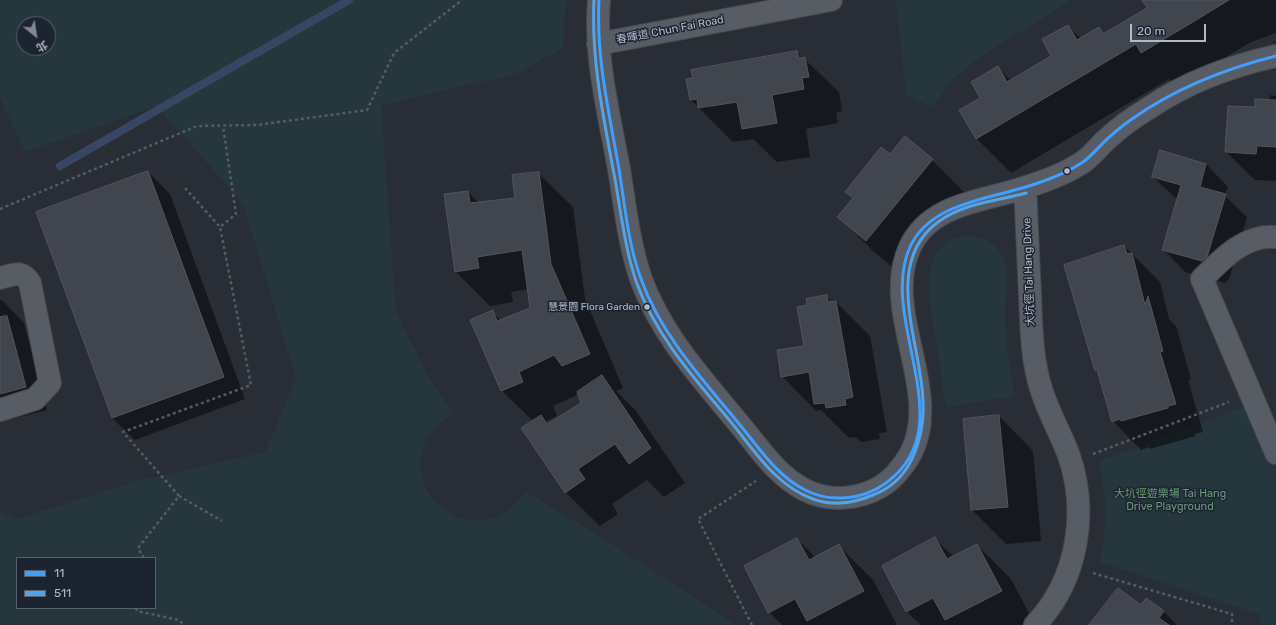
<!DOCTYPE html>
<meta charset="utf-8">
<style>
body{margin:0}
#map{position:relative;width:1276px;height:625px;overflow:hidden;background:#292d36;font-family:Rubik,"Noto Sans TC",sans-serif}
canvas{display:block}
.legend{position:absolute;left:16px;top:557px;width:140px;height:52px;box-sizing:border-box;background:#1c2431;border:1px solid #58606d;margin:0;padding:5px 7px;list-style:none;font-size:12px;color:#b2b9c8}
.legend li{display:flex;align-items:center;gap:8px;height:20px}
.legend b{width:20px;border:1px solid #58606d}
.north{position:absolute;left:16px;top:16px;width:40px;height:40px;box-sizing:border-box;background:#1c2431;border:1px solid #58606d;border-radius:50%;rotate:150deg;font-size:11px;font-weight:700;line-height:16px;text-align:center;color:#b2b9c8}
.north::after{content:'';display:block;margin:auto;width:14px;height:18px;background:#828895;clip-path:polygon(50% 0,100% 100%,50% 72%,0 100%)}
.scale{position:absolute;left:1130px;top:24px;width:76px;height:18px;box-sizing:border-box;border:2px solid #b2b9c8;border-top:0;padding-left:5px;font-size:12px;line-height:14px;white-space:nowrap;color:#b2b9c8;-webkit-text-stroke:3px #1c2431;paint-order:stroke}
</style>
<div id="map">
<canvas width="1276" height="625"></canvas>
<ul class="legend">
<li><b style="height:5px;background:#40a0ff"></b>11</li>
<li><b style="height:5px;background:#53a3e8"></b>511</li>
</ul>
<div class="north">北</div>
<div class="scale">20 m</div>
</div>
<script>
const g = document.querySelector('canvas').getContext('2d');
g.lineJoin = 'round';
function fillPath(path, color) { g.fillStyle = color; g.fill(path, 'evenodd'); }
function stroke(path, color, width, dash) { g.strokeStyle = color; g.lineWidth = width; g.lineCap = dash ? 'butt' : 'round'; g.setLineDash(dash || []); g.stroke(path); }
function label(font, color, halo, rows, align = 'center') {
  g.font = font + ' Rubik,"Noto Sans TC",sans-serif'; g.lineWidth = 3; g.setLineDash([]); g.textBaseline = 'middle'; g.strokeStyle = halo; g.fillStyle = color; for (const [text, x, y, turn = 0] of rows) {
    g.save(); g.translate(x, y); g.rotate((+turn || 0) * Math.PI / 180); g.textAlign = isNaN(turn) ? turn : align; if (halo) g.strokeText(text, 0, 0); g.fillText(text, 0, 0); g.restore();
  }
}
fillPath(new Path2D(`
 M 0,0 L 566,0 L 563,48 L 516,74 L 381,105 L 396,312 L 431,381 L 453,413 C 369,468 468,570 526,492 L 598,535 L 736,625 L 0,625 L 0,512 L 16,519 L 137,481 L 265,452 L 296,378 L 243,204 L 157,106 L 25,152 L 0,98 ZM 24,24 L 48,24 L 48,48 L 24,48 ZM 17,558 L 155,558 L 155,608 L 17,608 Z
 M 896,0 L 1072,0 L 978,58 L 953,79 L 933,107 L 906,95 Z
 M 969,235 C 984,238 997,243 1003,258 C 1010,273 1004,302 1005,319 C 1006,345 1010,370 1015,396 L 946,407 C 942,385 940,363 936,341 C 930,302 914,242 969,235 Z
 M 1247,406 L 1276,470 L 1276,625 L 1259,625 L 1262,615 L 1100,562 C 1107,528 1107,496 1099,461 Z`), '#25373c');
fillPath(new Path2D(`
 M 1143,0 L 1276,0 L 1276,33 L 1251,42 L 1176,87 L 1169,79 L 1011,173 L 977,139 L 961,111 L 982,98 L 998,67 L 1011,81 L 1053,56 L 1068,26 L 1081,39 L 1099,29 L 1104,34 L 1148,8 ZM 1203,14 L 1204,16 L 1174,34 L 1174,32 Z
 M 797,52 L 839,92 L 842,111 L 836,113 L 838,123 L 806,129 L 810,157 L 777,162 L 753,139 L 733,142 L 691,100 Z
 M 1270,95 L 1276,96 L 1276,181 L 1255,180 L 1226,152 L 1256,108 L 1269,101 Z
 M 890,155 L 932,160 L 966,194 L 901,274 L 873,251 L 839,217 L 854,199 L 846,192 Z
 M 1206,164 L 1228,187 L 1225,196 L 1247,217 L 1229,279 L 1225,283 L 1185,272 L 1163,249 L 1178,200 L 1153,177 Z
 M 148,172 L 170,194 L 245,399 L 135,440 L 112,418 Z
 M 538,173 L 573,207 L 585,299 L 623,388 L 616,391 L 636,411 L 685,483 L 664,497 L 647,480 L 612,504 L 618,514 L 600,526 L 565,492 L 533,421 L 502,391 L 471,320 L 492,312 L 502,321 L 531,308 L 528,289 L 511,292 L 513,302 L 490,306 L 456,272 L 468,192 L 479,203 L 516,199 ZM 579,394 L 582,403 L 549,424 L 546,421 L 557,416 L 553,406 Z
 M 1124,246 L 1160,282 L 1169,319 L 1176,326 L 1191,379 L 1188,380 L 1203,432 L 1195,434 L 1196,436 L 1150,449 L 1148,447 L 1141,450 L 1113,421 L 1099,374 L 1096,371 L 1065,266 Z
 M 826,296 L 832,302 L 836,302 L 870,336 L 887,432 L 879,433 L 880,439 L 861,442 L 856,437 L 849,438 L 821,410 L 816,411 L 782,376 L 805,347 L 808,306 Z
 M 2,300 L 24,323 L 47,410 L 0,422 L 0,301 Z
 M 999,416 L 1033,451 L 1041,541 L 1006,544 L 972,510 Z
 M 797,539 L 815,557 L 838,545 L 873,580 L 897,625 L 782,625 L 769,612 Z
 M 935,539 L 954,557 L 977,545 L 1011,579 L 1035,625 L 921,625 L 907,612 L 883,566 Z
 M 1141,606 L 1163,611 L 1177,625 L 1090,625 Z`), '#0007');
stroke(new Path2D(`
 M 60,166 L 349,0`), '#374662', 8);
const building = new Path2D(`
 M 1142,0 L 1229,0 L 1141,53 L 1136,44 L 976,139 L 959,110 L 980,98 L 971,82 L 998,66 L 1007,82 L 1051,56 L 1042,39 L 1068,25 L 1077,40 L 1099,27 L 1103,34 L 1147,8 Z
 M 797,51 L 799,58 L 805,57 L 809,77 L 802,78 L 804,89 L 772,95 L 777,123 L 742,129 L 737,102 L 698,108 L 697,99 L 690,100 L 686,79 L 693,78 L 691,70 Z
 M 1255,99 L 1276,100 L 1276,147 L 1257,146 L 1256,154 L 1225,152 L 1228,106 L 1255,107 Z
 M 905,136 L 933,159 L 866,241 L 837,217 L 853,198 L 845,192 L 881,147 L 890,154 Z
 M 1160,150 L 1206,164 L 1200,187 L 1226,194 L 1207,257 L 1202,261 L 1162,250 L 1181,185 L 1152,177 Z
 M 148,171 L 224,377 L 112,418 L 36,212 Z
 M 539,172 L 551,264 L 590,354 L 562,366 L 554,355 L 519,372 L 523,382 L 501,391 L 470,320 L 493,310 L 497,321 L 530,308 L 522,250 L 477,257 L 479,268 L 455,272 L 444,194 L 468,191 L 470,203 L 515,198 L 512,175 Z
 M 1124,245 L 1127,254 L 1132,253 L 1145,305 L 1148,296 L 1163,351 L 1160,352 L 1176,404 L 1168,406 L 1168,408 L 1121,421 L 1120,419 L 1112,422 L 1097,370 L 1095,371 L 1064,265 Z
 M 827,295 L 828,302 L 836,301 L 853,397 L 845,399 L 846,405 L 826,408 L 825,403 L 814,404 L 809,372 L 781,377 L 777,350 L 804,346 L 797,307 L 807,305 L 806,299 Z
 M 7,316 L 26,387 L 0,394 L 0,317 Z
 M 602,375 L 651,448 L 629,464 L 615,444 L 578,469 L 585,479 L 565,493 L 521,428 L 541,415 L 547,424 L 581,403 L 577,392 Z
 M 999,415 L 1008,507 L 971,510 L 963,419 Z
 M 935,537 L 947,559 L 977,544 L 1002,591 L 945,620 L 933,598 L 906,612 L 882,566 Z
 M 797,538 L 809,560 L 839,544 L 864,591 L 807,621 L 795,599 L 768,613 L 744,566 Z
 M 1118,588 L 1141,605 L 1146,598 L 1164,611 L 1159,618 L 1169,625 L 1089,625 Z`);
fillPath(building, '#41454d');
stroke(building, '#51555e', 1);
const minor = new Path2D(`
 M 599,0 C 594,57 609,114 619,169 C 625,206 629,244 641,279 C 661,335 703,380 740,425 C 759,448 777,476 805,490 C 828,502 858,500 880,487 C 894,479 903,467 911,453 C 943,390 880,311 910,247 C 931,203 982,202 1023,188 C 1043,182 1065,174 1083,162 C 1092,156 1098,147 1107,139 C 1119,128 1134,117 1149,108 C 1187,82 1231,66 1276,56
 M 598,44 L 831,0
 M 1025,188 C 1027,223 1028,258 1030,293 C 1031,318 1031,344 1036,368 C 1041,399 1057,425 1068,453 C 1089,511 1078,580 1035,625
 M 1276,237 C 1245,234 1222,259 1202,279 L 1276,453
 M 0,278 C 13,275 22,269 30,283 L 50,383 L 35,399 L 0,410`);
stroke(minor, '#44484f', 24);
stroke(new Path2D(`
 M 185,188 L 220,227
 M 0,209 L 197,126 L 257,125 L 367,110 L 394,53 L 462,0
 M 1093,454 L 1229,402
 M 179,496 L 222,521
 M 144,558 L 138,548 L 179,496 L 123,432 L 251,385 L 220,227 L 236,214 L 223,126
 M 1093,573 L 1232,614 L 1232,625
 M 136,608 L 137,611 L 179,620 L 184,625
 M 752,625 L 698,519 L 756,481`), '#555b62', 2.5, [3, 3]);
stroke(minor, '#585c64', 22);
stroke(new Path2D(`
 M 599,0 C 596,58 609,112 619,169 C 625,206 628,244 641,279 C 661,335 703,380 740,425 C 759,448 777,476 805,490 C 830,503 863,500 886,483 C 965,426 877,320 910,247 C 930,203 989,199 1029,186 C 1048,180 1067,173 1083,162 C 1090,157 1096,150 1102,144 C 1111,135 1122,126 1132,119 C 1176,88 1224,69 1276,56`), '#40a0ff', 3);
stroke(new Path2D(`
 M 594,0 C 591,61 604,120 615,179 C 621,213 625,248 636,281 C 655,335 694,378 731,422 C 754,450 776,486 813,499 C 832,506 854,503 873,495 C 894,487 907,473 915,452 C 921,436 924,420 923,402 C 922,345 881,264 938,222 C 963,203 998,201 1026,193`), '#53a3e8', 3);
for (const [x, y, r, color] of [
 [1067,171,3.5,"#b2b9c8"],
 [647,307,3.5,"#b2b9c8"]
]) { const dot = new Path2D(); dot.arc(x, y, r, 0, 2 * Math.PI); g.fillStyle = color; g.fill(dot); stroke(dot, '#1c2431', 1.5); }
label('10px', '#b2b9c8', '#1c2431', [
 ["慧景園 Flora Garden",640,307]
], 'right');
label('11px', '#b2b9c8', '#1c2431', [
 ["春暉道 Chun Fai Road",670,30,-11],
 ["大坑徑 Tai Hang Drive",1029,272,-92]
]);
label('11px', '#699975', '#1c2431', [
 ["大坑徑遊樂場 Tai Hang",1170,494],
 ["Drive Playground",1170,507]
]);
</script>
